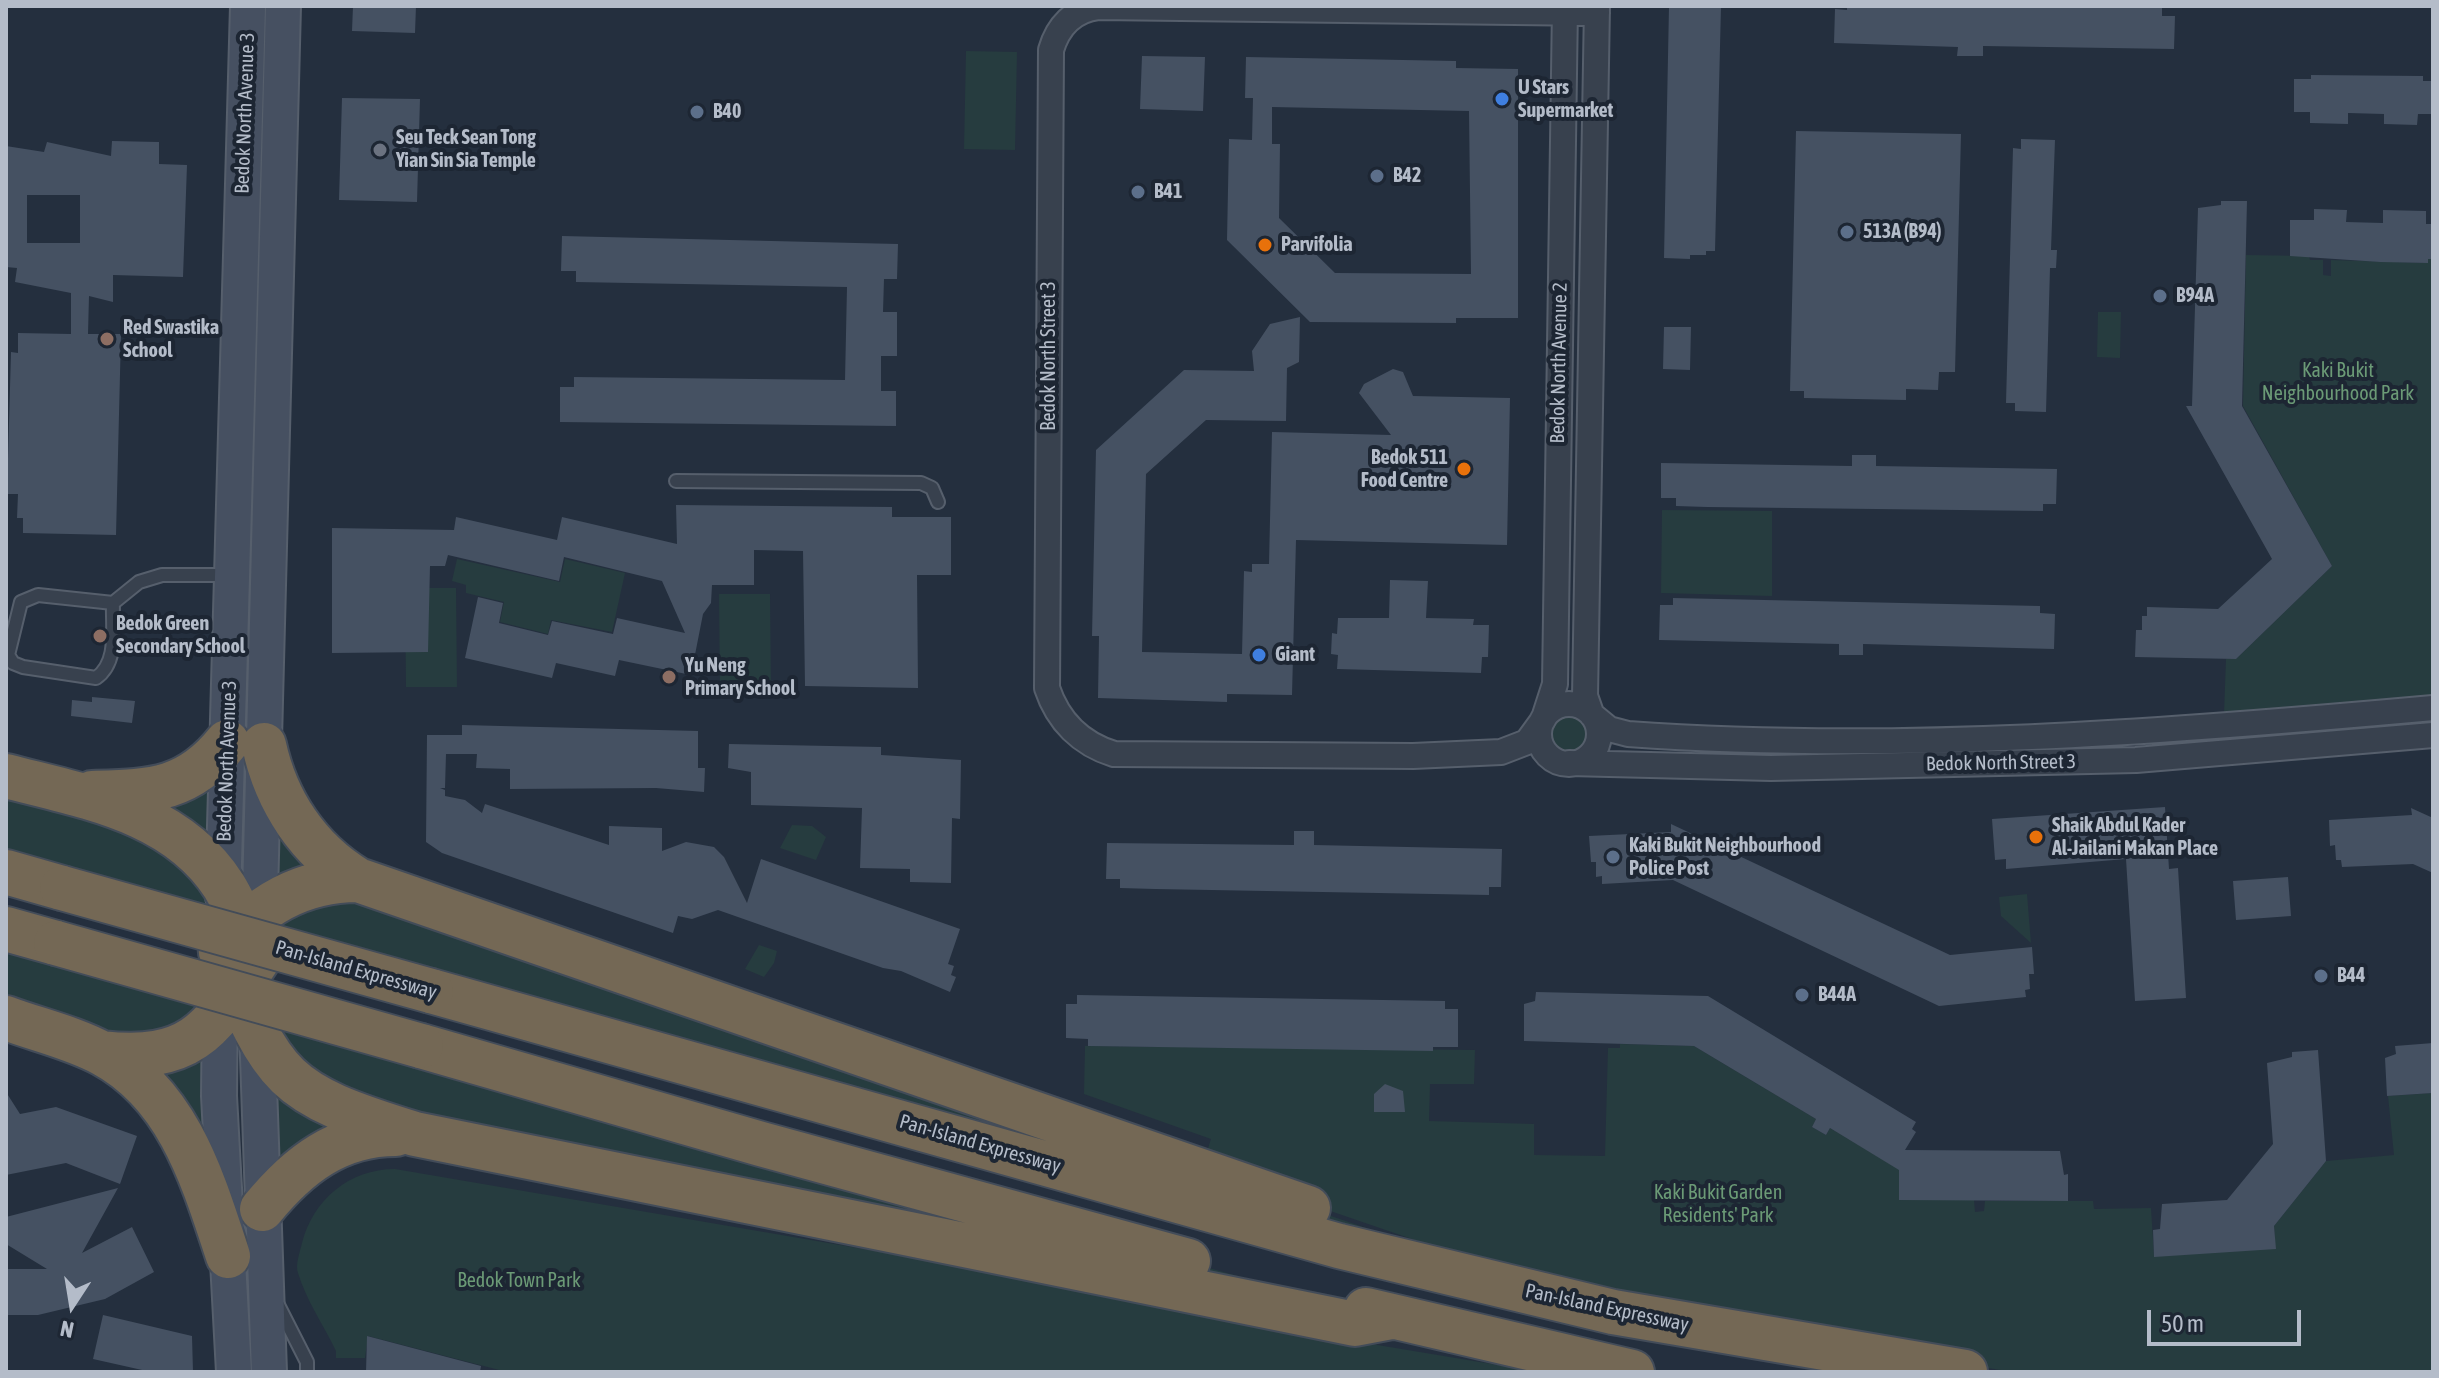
<!DOCTYPE html>
<style>
body{margin:0}
#map{position:relative;width:2439px;height:1378px;overflow:hidden;background:#242f3e;font-family:"Asap Condensed",sans-serif}
canvas{display:block}
.frame{position:absolute;inset:0;border:8px solid #b4bcc9;pointer-events:none}
.north{position:absolute;left:32px;top:1266px;width:80px;height:80px;-webkit-text-stroke:6px #1d2633;paint-order:stroke;rotate:192deg;font-size:22px;font-weight:700;line-height:32px;text-align:center;color:#b4bcc9}
.north::after{content:'';display:block;margin:auto;width:28px;height:36px;background:#b4bcc9;clip-path:polygon(50% 0,100% 100%,50% 72%,0 100%)}
.scale{position:absolute;left:2147px;top:1310px;width:154px;height:36px;box-sizing:border-box;border:4px solid #b4bcc9;border-top:0;padding-left:10px;font-size:24px;line-height:28px;white-space:nowrap;color:#b4bcc9;-webkit-text-stroke:6px #1d2633;paint-order:stroke}
</style>
<div id="map">
<canvas width="2439" height="1378"></canvas>
<div class="frame"></div>
<div class="north">N</div>
<div class="scale">50 m</div>
</div>
<script>
const g = document.querySelector('canvas').getContext('2d');
g.lineJoin = 'round';
function fillPath(path, color) { g.fillStyle = color; g.fill(path, 'evenodd'); }
function stroke(path, color, width, dash) { g.strokeStyle = color; g.lineWidth = width; g.lineCap = dash ? 'butt' : 'round'; g.setLineDash(dash || []); g.stroke(path); }
function label(font, color, halo, rows, align = 'center') {
  g.font = font + ' "Asap Condensed",sans-serif'; g.lineWidth = 8; g.setLineDash([]); g.textBaseline = 'middle'; g.strokeStyle = halo; g.fillStyle = color; for (const [text, x, y, turn = 0] of rows) {
    g.save(); g.translate(x, y); g.rotate((+turn || 0) * Math.PI / 180); g.textAlign = isNaN(turn) ? turn : align; if (halo) g.strokeText(text, 0, 0); g.fillText(text, 0, 0); g.restore();
  }
}
fillPath(new Path2D(`
 M 966,51 L 1017,52 L 1015,150 L 964,149 Z
 M 2246,255 L 2309,256 L 2310,260 L 2323,260 L 2323,275 L 2331,276 L 2331,260 L 2427,263 L 2428,259 L 2433,259 L 2433,695 L 2224,714 L 2226,659 L 2236,659 L 2332,566 L 2243,406 Z
 M 2098,312 L 2121,312 L 2120,358 L 2097,357 Z
 M 1662,510 L 1772,511 L 1772,596 L 1661,593 Z
 M 457,559 L 560,582 L 565,559 L 625,573 L 612,632 L 551,620 L 548,634 L 500,622 L 504,602 L 466,593 L 466,585 L 452,581 Z
 M 405,588 L 456,588 L 457,687 L 406,687 Z
 M 719,594 L 770,594 L 771,692 L 720,693 Z
 M 1560,705 L 1577,705 L 1599,735 C 1596,758 1581,759 1561,762 L 1550,756 L 1540,738 Z
 M 264,747 L 307,838 L 1046,1119 L 1607,1310 L 277,948 Z
 M 212,761 L 205,928 L 6,871 L 6,777 L 70,793 Z
 M 792,825 L 812,826 L 826,837 L 816,860 L 780,848 Z
 M 2027,894 L 2031,943 L 2001,916 L 1999,897 Z
 M 6,929 L 203,985 L 200,1038 L 227,1251 L 164,1104 L 6,1019 Z
 M 759,945 L 777,951 L 774,963 L 764,977 L 745,969 Z
 M 275,1005 L 1298,1293 L 413,1133 L 262,1208 Z
 M 1620,1044 L 1694,1046 L 1816,1119 L 1812,1127 L 1826,1135 L 1830,1128 L 1899,1169 L 1899,1200 L 1974,1200 L 1975,1212 L 1984,1211 L 1985,1201 L 2093,1201 L 2094,1209 L 2151,1208 L 2154,1256 L 2275,1248 L 2274,1226 L 2326,1161 L 2394,1155 L 2388,1096 L 2433,1093 L 2433,1372 L 2013,1372 L 1613,1308 L 1202,1167 L 1211,1139 L 1084,1094 L 1085,1046 L 1475,1050 L 1474,1084 L 1430,1084 L 1429,1121 L 1534,1124 L 1534,1155 L 1605,1156 L 1608,1048 L 1620,1048 Z
 M 395,1169 L 881,1252 L 1251,1324 L 1540,1372 L 507,1372 L 368,1336 L 365,1358 L 336,1358 L 336,1351 C 324,1326 306,1300 298,1273 C 295,1265 300,1252 302,1243 C 313,1200 349,1169 395,1169 Z`), '#263c3f');
fillPath(new Path2D(`
 M 353,6 L 416,6 L 415,33 L 352,31 Z
 M 1669,6 L 1721,6 L 1715,251 L 1706,251 L 1706,255 L 1690,255 L 1690,259 L 1664,258 Z
 M 1847,6 L 2162,7 L 2162,16 L 2175,16 L 2174,49 L 1983,46 L 1983,56 L 1957,56 L 1958,47 L 1834,43 L 1835,9 L 1847,10 Z
 M 1142,56 L 1205,57 L 1203,111 L 1140,109 Z
 M 1246,57 L 1456,61 L 1456,68 L 1518,69 L 1518,318 L 1456,318 L 1456,323 L 1310,322 L 1227,240 L 1229,139 L 1252,140 L 1253,98 L 1245,98 ZM 1272,107 L 1469,111 L 1471,274 L 1335,273 L 1279,218 L 1280,144 L 1272,144 Z
 M 2311,75 L 2423,76 L 2423,81 L 2433,81 L 2433,114 L 2418,114 L 2417,125 L 2384,124 L 2384,114 L 2348,113 L 2348,124 L 2310,123 L 2310,112 L 2294,112 L 2294,79 L 2311,79 Z
 M 342,98 L 420,99 L 417,202 L 339,200 Z
 M 1796,131 L 1961,134 L 1955,372 L 1939,372 L 1938,390 L 1906,389 L 1906,400 L 1804,398 L 1804,391 L 1790,391 Z
 M 2021,139 L 2055,140 L 2051,250 L 2057,250 L 2056,268 L 2050,268 L 2046,412 L 2015,411 L 2015,403 L 2006,403 L 2013,148 L 2021,149 Z
 M 112,141 L 159,142 L 159,164 L 187,165 L 183,277 L 113,275 L 113,302 L 89,296 L 88,334 L 121,334 L 116,535 L 23,533 L 23,518 L 17,518 L 18,494 L 7,494 L 11,352 L 18,353 L 18,333 L 71,334 L 71,293 L 15,282 L 17,268 L 6,267 L 6,146 L 44,152 L 47,142 L 111,156 ZM 27,195 L 80,195 L 80,243 L 27,243 Z
 M 2221,201 L 2247,201 L 2242,406 L 2332,566 L 2236,659 L 2135,657 L 2136,630 L 2142,630 L 2142,616 L 2147,616 L 2147,607 L 2218,609 L 2272,559 L 2186,406 L 2192,406 L 2198,208 L 2221,205 Z
 M 2314,209 L 2347,210 L 2346,222 L 2383,223 L 2383,210 L 2426,211 L 2426,224 L 2433,224 L 2433,259 L 2428,259 L 2428,263 L 2380,262 L 2290,256 L 2290,220 L 2314,220 Z
 M 562,236 L 898,244 L 897,279 L 884,279 L 883,312 L 897,312 L 897,356 L 881,356 L 881,391 L 896,391 L 896,426 L 560,422 L 560,387 L 574,387 L 574,377 L 845,380 L 847,287 L 576,282 L 576,271 L 561,271 Z
 M 1300,317 L 1299,362 L 1287,368 L 1286,421 L 1206,420 L 1146,474 L 1142,652 L 1242,654 L 1244,571 L 1252,572 L 1252,564 L 1269,564 L 1272,432 L 1391,435 L 1359,393 L 1364,384 L 1393,369 L 1403,372 L 1413,396 L 1510,398 L 1507,545 L 1296,540 L 1292,695 L 1227,694 L 1227,702 L 1098,698 L 1099,636 L 1092,636 L 1096,450 L 1184,370 L 1254,371 L 1252,351 L 1270,324 Z
 M 1664,327 L 1691,327 L 1690,370 L 1663,369 Z
 M 1852,455 L 1876,455 L 1876,466 L 2057,469 L 2056,504 L 2043,504 L 2043,511 L 1707,507 L 1676,506 L 1676,498 L 1661,498 L 1661,463 L 1852,466 Z
 M 676,505 L 892,507 L 892,517 L 951,517 L 951,575 L 917,575 L 918,688 L 805,686 L 803,551 L 754,550 L 754,585 L 712,585 L 711,603 L 703,614 L 691,675 L 619,660 L 615,676 L 556,663 L 552,678 L 465,658 L 478,597 L 503,603 L 499,623 L 548,635 L 552,621 L 613,634 L 617,618 L 685,633 L 662,581 L 564,557 L 559,581 L 448,555 L 445,566 L 430,566 L 428,652 L 332,653 L 332,528 L 454,530 L 456,517 L 557,540 L 562,517 L 677,544 Z
 M 1390,580 L 1428,581 L 1426,618 L 1474,619 L 1473,625 L 1489,625 L 1488,657 L 1482,657 L 1481,673 L 1337,669 L 1338,655 L 1331,654 L 1332,633 L 1337,634 L 1338,618 L 1389,618 Z
 M 1673,598 L 2040,606 L 2040,613 L 2055,614 L 2054,649 L 1863,644 L 1863,655 L 1839,655 L 1839,644 L 1659,640 L 1660,605 L 1673,605 Z
 M 92,697 L 135,701 L 132,723 L 71,716 L 72,700 L 92,702 Z
 M 462,725 L 698,731 L 698,768 L 705,768 L 704,792 L 656,788 L 510,789 L 510,769 L 476,768 L 477,754 L 446,754 L 445,788 L 440,788 L 445,790 L 445,796 L 465,800 L 482,813 L 485,804 L 609,845 L 609,826 L 662,828 L 662,851 L 686,842 L 714,847 L 724,857 L 747,903 L 761,859 L 960,929 L 948,964 L 954,966 L 951,975 L 956,977 L 950,992 L 901,971 L 883,968 L 718,910 L 692,919 L 678,916 L 673,933 L 442,853 L 426,842 L 427,735 L 462,735 Z
 M 729,744 L 881,747 L 881,755 L 961,760 L 960,819 L 952,818 L 951,883 L 910,882 L 910,869 L 860,868 L 862,808 L 751,805 L 751,772 L 728,768 Z
 M 2165,807 L 2169,869 L 2178,868 L 2186,998 L 2135,1001 L 2126,859 L 2006,869 L 2006,859 L 1995,860 L 1992,819 Z
 M 2411,808 L 2433,818 L 2433,873 L 2413,864 L 2342,867 L 2341,860 L 2336,860 L 2335,845 L 2330,846 L 2329,820 L 2412,815 Z
 M 1671,824 L 1950,955 L 2032,947 L 2034,974 L 2029,974 L 2030,989 L 2025,990 L 2026,997 L 1939,1006 L 1673,880 L 1602,884 L 1602,876 L 1596,877 L 1596,862 L 1591,862 L 1589,836 L 1671,832 Z
 M 1294,831 L 1314,831 L 1314,845 L 1502,849 L 1501,887 L 1489,887 L 1489,895 L 1155,889 L 1120,888 L 1120,879 L 1106,879 L 1107,843 L 1294,845 Z
 M 2288,877 L 2291,916 L 2236,920 L 2233,881 Z
 M 1536,992 L 1708,996 L 1916,1122 L 1912,1129 L 1916,1132 L 1905,1150 L 2060,1151 L 2064,1175 L 2068,1174 L 2068,1201 L 1899,1200 L 1899,1170 L 1830,1128 L 1826,1135 L 1812,1127 L 1816,1119 L 1694,1046 L 1524,1041 L 1524,1004 L 1535,1001 Z
 M 1077,995 L 1445,1001 L 1445,1009 L 1458,1009 L 1458,1047 L 1433,1047 L 1433,1051 L 1088,1046 L 1088,1039 L 1066,1038 L 1066,1004 L 1077,1004 Z
 M 2433,1043 L 2433,1093 L 2387,1096 L 2385,1058 L 2396,1054 L 2395,1046 Z
 M 2318,1050 L 2326,1161 L 2274,1226 L 2276,1249 L 2154,1257 L 2153,1230 L 2160,1229 L 2162,1204 L 2227,1200 L 2273,1144 L 2267,1063 L 2292,1057 L 2292,1052 Z
 M 1385,1084 L 1403,1091 L 1405,1112 L 1374,1112 L 1374,1094 Z
 M 6,1092 L 20,1114 L 56,1107 L 137,1136 L 120,1184 L 66,1163 L 6,1175 Z
 M 118,1188 L 82,1253 L 132,1227 L 154,1272 L 105,1299 L 38,1315 L 6,1315 L 6,1269 L 47,1269 L 6,1244 L 6,1217 Z
 M 103,1315 L 192,1336 L 193,1372 L 151,1372 L 93,1359 Z
 M 367,1336 L 481,1366 L 480,1372 L 366,1372 Z`), '#455162');
const lane = new Path2D(`
 M 676,481 L 921,483 L 932,488 L 938,502
 M 113,603 C 112,628 119,662 96,678 L 23,667 L 13,663 L 8,655 L 21,602 L 38,595 L 113,603 L 139,582 L 162,575 L 229,575
 M 278,1305 L 307,1362 L 307,1372`);
const street = new Path2D(`
 M1539 734a30 30 0 1 1 60 0a30 30 0 1 1-60 0Z
 M 1591,713 L 1585,696 L 1597,6
 M 1592,715 L 1609,729 L 1628,734 C 1896,753 2166,732 2433,708
 M 1544,718 L 1555,684 L 1565,6
 M 1543,720 L 1527,742 L 1501,752 L 1413,756 L 1114,754 C 1081,744 1058,721 1047,688 L 1051,50 C 1058,26 1073,10 1098,7 L 1597,13
 M 1569,763 L 1771,768 L 2136,760 L 2433,735`);
const secondary = new Path2D(`
 M 223,897 L 248,6
 M 259,932 L 283,6
 M 220,1002 L 219,1096 L 234,1372
 M 257,1029 L 269,1372`);
const highway = new Path2D(`
 M 264,745 C 276,801 308,850 358,880 L 1308,1208
 M 6,776 C 86,797 176,811 224,886 C 238,909 248,934 259,958 C 212,1028 195,1063 102,1053
 M 92,793 C 152,791 188,791 227,742
 M 6,872 L 62,888
 M 358,880 C 300,880 255,907 221,952 C 275,1080 279,1092 415,1134 L 1355,1324 L 1392,1317
 M 6,929 L 56,943
 M 431,991 L 1339,1246 L 1613,1312 L 1965,1372
 M 6,1018 C 38,1030 74,1038 103,1054 C 179,1095 203,1180 228,1256
 M 421,1046 L 761,1144 L 1188,1261
 M 262,1209 C 298,1165 338,1134 396,1134
 M 1366,1310 L 1632,1372`);
stroke(lane, '#565f6c', 16);
stroke(street, '#565f6c', 28);
stroke(secondary, '#565f6c', 38);
stroke(highway, '#434c59', 48);
stroke(lane, '#38414e', 12);
stroke(street, '#38414e', 24);
stroke(secondary, '#465061', 34);
stroke(highway, '#746855', 44);
const highwayBridge = new Path2D(`
 M 62,888 L 431,991
 M 56,943 L 421,1046`);
stroke(highwayBridge, '#434c59', 48, []);
stroke(highwayBridge, '#746855', 44);
for (const [x, y, r, color] of [
 [1502,99,8,"#3f7fe0"],
 [697,112,8,"#5c6f8a"],
 [380,150,8,"#6b7280"],
 [1377,176,8,"#5c6f8a"],
 [1138,192,8,"#5c6f8a"],
 [1847,232,8,"#5c6f8a"],
 [1265,245,8,"#e8710a"],
 [2160,296,8,"#5c6f8a"],
 [107,339,8,"#8d6e63"],
 [1464,469,8,"#e8710a"],
 [100,636,8,"#8d6e63"],
 [1259,655,8,"#3f7fe0"],
 [669,677,8,"#8d6e63"],
 [2036,837,8,"#e8710a"],
 [1613,857,8,"#5c6f8a"],
 [2321,976,8,"#5c6f8a"],
 [1802,995,8,"#5c6f8a"]
]) { const dot = new Path2D(); dot.arc(x, y, r, 0, 2 * Math.PI); g.fillStyle = color; g.fill(dot); stroke(dot, '#1d2633', 3); }
label('bold 20px', '#b4bcc9', '#1d2633', [
 ["U Stars",1518,88],
 ["Supermarket",1518,111],
 ["B40",713,112],
 ["Seu Teck Sean Tong",396,138],
 ["Yian Sin Sia Temple",396,161],
 ["B42",1393,176],
 ["B41",1154,192],
 ["513A (B94)",1863,232],
 ["Parvifolia",1281,245],
 ["B94A",2176,296],
 ["Red Swastika",123,328],
 ["School",123,351],
 ["Bedok 511",1448,458,"right"],
 ["Food Centre",1448,481,"right"],
 ["Bedok Green",116,624],
 ["Secondary School",116,647],
 ["Giant",1275,655],
 ["Yu Neng",685,666],
 ["Primary School",685,689],
 ["Shaik Abdul Kader",2052,826],
 ["Al-Jailani Makan Place",2052,849],
 ["Kaki Bukit Neighbourhood",1629,846],
 ["Police Post",1629,869],
 ["B44",2337,976],
 ["B44A",1818,995]
], 'left');
label('20px', '#b4bcc9', '#1d2633', [
 ["Bedok North Avenue 3",245,113,-88],
 ["Bedok North Street 3",1049,356,-90],
 ["Bedok North Avenue 2",1559,363,-89],
 ["Bedok North Avenue 3",227,761,-88],
 ["Bedok North Street 3",2001,763,-1],
 ["Pan-Island Expressway",356,970,16],
 ["Pan-Island Expressway",980,1144,16],
 ["Pan-Island Expressway",1607,1308,12]
]);
label('20px', '#6b9a76', '#1d2633', [
 ["Kaki Bukit",2338,371],
 ["Neighbourhood Park",2338,394],
 ["Kaki Bukit Garden",1718,1193],
 ["Residents' Park",1718,1216],
 ["Bedok Town Park",519,1281]
]);
</script>
